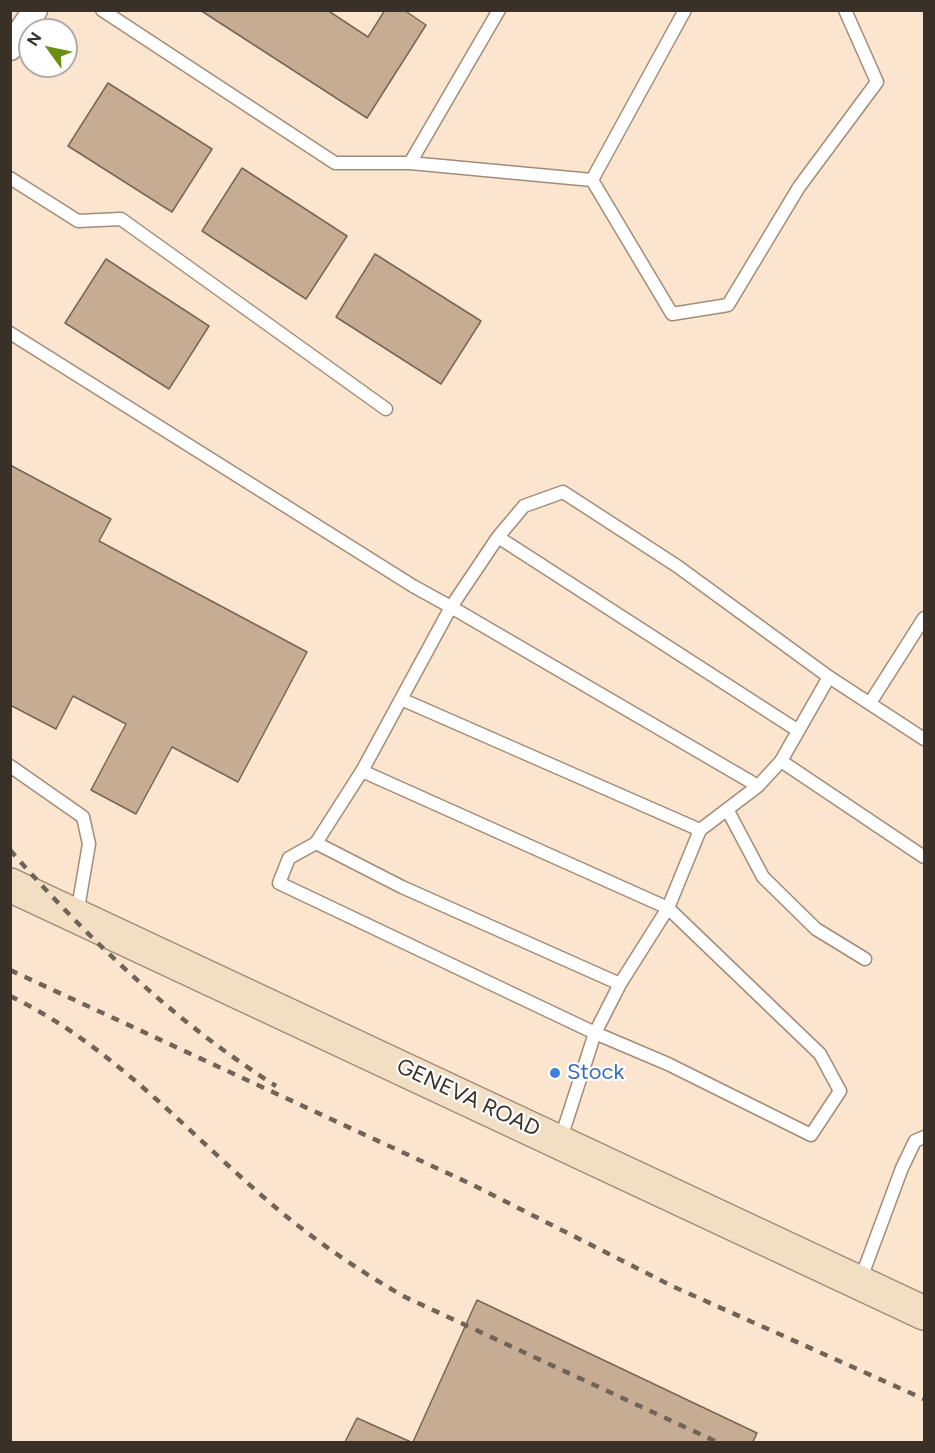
<!DOCTYPE html>
<style>
body{margin:0}
#map{position:relative;width:935px;height:1453px;overflow:hidden;background:#fce5cf;font-family:Figtree,sans-serif}
canvas{display:block}
.frame{position:absolute;inset:0;border:12px solid #393027;pointer-events:none}
.north{position:absolute;left:18px;top:18px;width:60px;height:60px;box-sizing:border-box;background:#fff;border:2px solid #b0aca9;border-radius:50%;rotate:303deg;font-size:16px;font-weight:700;line-height:24px;text-align:center;color:#393027}
.north::after{content:'';display:block;margin:auto;width:21px;height:27px;background:#6d8e15;clip-path:polygon(50% 0,100% 100%,50% 72%,0 100%)}
</style>
<div id="map">
<canvas width="935" height="1453"></canvas>
<div class="frame"></div>
<div class="north">N</div>
</div>
<script>
const g = document.querySelector('canvas').getContext('2d');
g.lineJoin = 'round';
function fillPath(path, color) { g.fillStyle = color; g.fill(path, 'evenodd'); }
function stroke(path, color, width, dash) { g.strokeStyle = color; g.lineWidth = width; g.lineCap = dash ? 'butt' : 'round'; g.setLineDash(dash || []); g.stroke(path); }
function label(font, color, halo, rows, align = 'center') {
  g.font = font + ' Figtree,sans-serif'; g.lineWidth = 4.5; g.setLineDash([]); g.textBaseline = 'middle'; g.strokeStyle = halo; g.fillStyle = color; for (const [text, x, y, turn = 0] of rows) {
    g.save(); g.translate(x, y); g.rotate((+turn || 0) * Math.PI / 180); g.textAlign = isNaN(turn) ? turn : align; if (halo) g.strokeText(text, 0, 0); g.fillText(text, 0, 0); g.restore();
  }
}
const building = new Path2D(`
 M 200,10 L 327,10 L 368,37 L 385,10 L 404,10 L 426,25 L 367,118 Z
 M 108,83 L 212,149 L 172,212 L 68,146 Z
 M 242,168 L 347,236 L 306,299 L 202,231 Z
 M 375,254 L 481,321 L 441,384 L 336,317 Z
 M 106,259 L 209,326 L 169,389 L 65,323 Z
 M 10,465 L 111,519 L 99,541 L 307,652 L 238,782 L 172,747 L 136,814 L 91,790 L 126,724 L 73,696 L 56,729 L 10,705 Z
 M 477,1300 L 757,1433 L 753,1442 L 413,1442 Z
 M 357,1418 L 411,1442 L 345,1442 Z`);
fillPath(building, '#c6ac93');
stroke(building, '#7a6552', 1.5);
const service = new Path2D(`
 M 102,10 L 335,163 L 410,163 L 499,10
 M 685,10 L 592,180 L 672,314 L 728,305 L 799,187 L 877,82 L 845,10
 M 410,163 L 592,180
 M 10,178 L 78,221 L 121,219 L 386,409
 M 10,333 L 413,586 L 451,607 L 498,537 L 797,730
 M 498,537 L 524,506 L 563,492 L 677,566 L 829,677
 M 401,699 L 700,830
 M 870,703 L 924,618
 M 781,761 L 924,857
 M 10,766 L 83,817 L 89,844 L 77,914
 M 728,811 L 763,877 L 816,929 L 865,959
 M 316,843 L 289,858 L 279,883 L 595,1033 L 668,1064 L 811,1135 L 840,1091 L 820,1054 L 668,908 L 362,771
 M 620,984 L 668,908 L 700,830 L 758,786 L 781,761 L 829,677 L 924,739
 M 560,1141 L 595,1033 L 620,984 L 402,887 L 316,843 L 362,771 L 451,607 L 758,786
 M 860,1281 L 902,1168 L 915,1141 L 924,1137`);
const minor = new Path2D(`
 M 10,48 L 35,10`);
const secondary = new Path2D(`
 M 10,885 L 924,1313`);
stroke(service, '#a28c78', 15);
stroke(minor, '#a28c78', 27);
stroke(secondary, '#a28c78', 36);
stroke(service, '#fff', 12);
stroke(minor, '#fff', 24);
stroke(secondary, '#f2dec3', 33);
stroke(new Path2D(`
 M 10,850 C 90,941 174,1021 276,1086
 M 10,970 L 473,1185 L 672,1286 L 924,1399
 M 10,996 C 116,1047 192,1138 281,1212 C 320,1244 361,1272 405,1297 L 717,1442`), '#716457', 4.5, [8, 8]);
for (const [x, y, r, color] of [
 [555,1073,6,"#3f7fe0"]
]) { const dot = new Path2D(); dot.arc(x, y, r, 0, 2 * Math.PI); g.fillStyle = color; g.fill(dot); stroke(dot, '#fff', 2); }
label('22px', '#366cbe', '#fff', [
 ["Stock",567,1073]
], 'left');
label('22px', '#393027', '#fff', [
 ["GENEVA ROAD",468,1098,25]
]);
</script>
